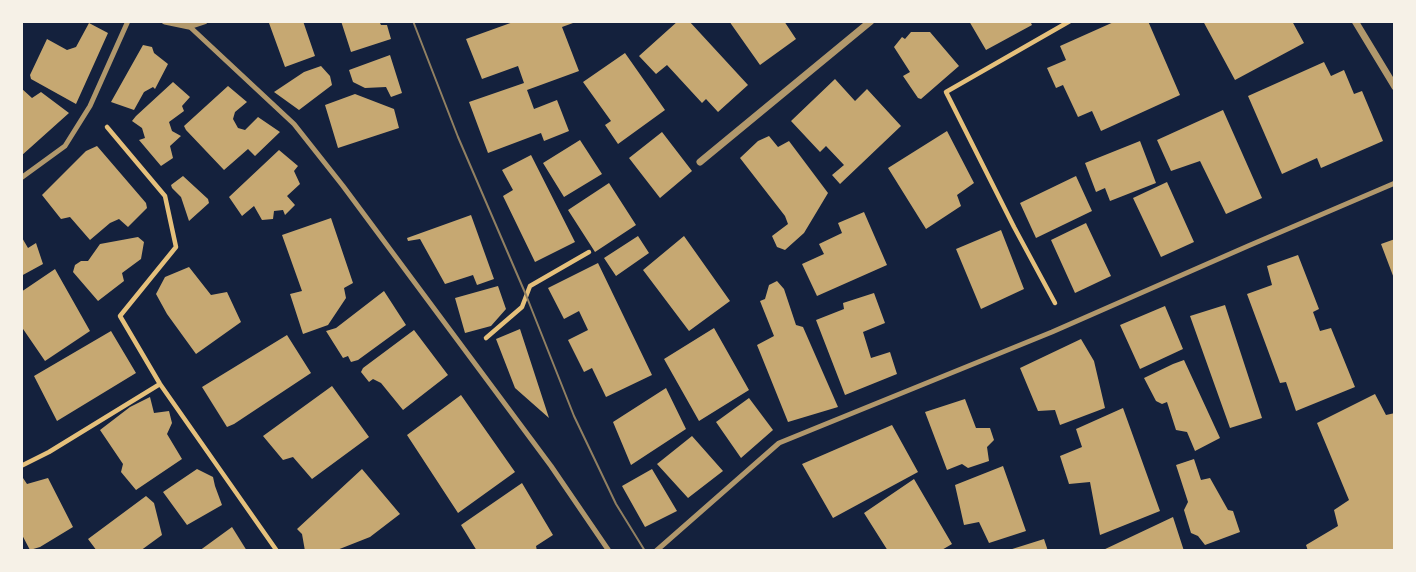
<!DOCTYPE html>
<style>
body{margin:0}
#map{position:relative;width:1416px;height:572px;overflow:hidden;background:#14213d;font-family:"Sofia Sans Condensed",sans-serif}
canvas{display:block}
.frame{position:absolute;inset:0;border:23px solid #f6f1e7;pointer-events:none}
</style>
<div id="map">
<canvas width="1416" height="572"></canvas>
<div class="frame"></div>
</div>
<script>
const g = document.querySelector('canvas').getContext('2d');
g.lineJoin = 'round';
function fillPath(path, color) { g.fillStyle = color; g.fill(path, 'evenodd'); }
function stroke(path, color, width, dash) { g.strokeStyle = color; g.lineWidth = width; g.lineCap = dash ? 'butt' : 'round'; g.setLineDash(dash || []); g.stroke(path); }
fillPath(new Path2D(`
 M 276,21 L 303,21 L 315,56 L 285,67 L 269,23 Z
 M 341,21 L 379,21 L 381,25 L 387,25 L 391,39 L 351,52 Z
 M 516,21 L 572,21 L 573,23 L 562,27 L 579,71 L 527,90 L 534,109 L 557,100 L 569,131 L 544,141 L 541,133 L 488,153 L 469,102 L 524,83 L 518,66 L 482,79 L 466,39 Z
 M 678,21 L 689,21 L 748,85 L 718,112 L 706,99 L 702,103 L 667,65 L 656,74 L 639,56 Z
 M 729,21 L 784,21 L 796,39 L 760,65 Z
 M 969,21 L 1030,21 L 1032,25 L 986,50 Z
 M 1116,21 L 1148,21 L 1180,95 L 1101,131 L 1092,111 L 1078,117 L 1063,85 L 1056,88 L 1047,68 L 1066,60 L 1060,46 Z
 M 1203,21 L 1292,21 L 1304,43 L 1235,80 Z
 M 89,23 L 108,33 L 76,104 L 31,79 L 30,75 L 47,39 L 67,50 L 76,47 Z
 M 911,32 L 930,32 L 959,66 L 921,99 L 918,98 L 903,76 L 910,72 L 894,47 L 902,37 L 905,39 Z
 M 143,45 L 152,47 L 154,53 L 168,64 L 155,89 L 153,87 L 144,92 L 134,110 L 111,102 Z
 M 625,53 L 665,110 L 618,144 L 605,125 L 611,121 L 583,82 Z
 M 390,55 L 402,93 L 391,97 L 386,87 L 365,88 L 353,82 L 349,70 Z
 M 1324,62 L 1331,76 L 1344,70 L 1354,94 L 1362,91 L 1383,141 L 1321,168 L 1317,158 L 1282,174 L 1248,96 Z
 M 321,66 L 330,76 L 332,85 L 299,110 L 274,92 L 304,72 Z
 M 835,79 L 855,101 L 867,89 L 901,126 L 840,184 L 832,175 L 844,165 L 826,146 L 820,152 L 791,121 Z
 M 173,82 L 190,97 L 182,106 L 184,111 L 169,122 L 172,131 L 181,136 L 170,146 L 173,158 L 161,166 L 139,140 L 145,138 L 142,128 L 132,121 L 136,116 Z
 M 228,86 L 247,102 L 235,112 L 233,119 L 238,128 L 245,130 L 258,117 L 280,132 L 255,156 L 248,149 L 224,170 L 186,130 L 184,126 Z
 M 21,88 L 32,98 L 41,92 L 69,113 L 21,156 Z
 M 355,94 L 394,109 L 399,128 L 338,148 L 325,105 Z
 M 1223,110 L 1262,198 L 1226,214 L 1200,161 L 1171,171 L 1157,140 Z
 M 947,131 L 974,183 L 957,195 L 961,206 L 926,229 L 888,168 Z
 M 662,132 L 692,171 L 660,198 L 629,158 Z
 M 769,136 L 778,147 L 789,141 L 828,193 L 804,233 L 785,250 L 777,247 L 772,236 L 788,224 L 785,216 L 740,158 L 758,141 Z
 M 580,140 L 602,174 L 564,197 L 543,163 Z
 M 1140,141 L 1156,183 L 1110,201 L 1105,188 L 1096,192 L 1085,163 Z
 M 97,146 L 146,203 L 147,208 L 128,227 L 119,219 L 110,223 L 90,240 L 70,217 L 61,219 L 42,195 L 86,151 Z
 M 279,150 L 298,166 L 294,171 L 300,184 L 287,196 L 295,205 L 285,215 L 283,210 L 274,211 L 273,219 L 262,220 L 254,206 L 242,216 L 229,197 Z
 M 531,155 L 575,242 L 535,262 L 503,196 L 513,190 L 502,170 Z
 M 183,176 L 208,199 L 209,203 L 189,221 L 181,197 L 172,188 L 171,185 Z
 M 1076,176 L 1092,211 L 1036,238 L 1020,203 Z
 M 1167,182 L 1194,242 L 1161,257 L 1133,198 Z
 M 609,183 L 636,225 L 595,252 L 568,210 Z
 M 864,212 L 887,265 L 817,296 L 802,264 L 824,254 L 819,244 L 842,233 L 838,223 Z
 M 471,215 L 494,279 L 477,285 L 473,275 L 445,284 L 420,239 L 408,241 L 407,238 Z
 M 331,218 L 353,283 L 344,288 L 346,298 L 328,325 L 303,334 L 290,294 L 302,291 L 282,235 Z
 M 1086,223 L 1111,276 L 1075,293 L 1051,240 Z
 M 1001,230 L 1024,289 L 981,309 L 956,249 Z
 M 21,236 L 28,248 L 36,243 L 43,264 L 21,276 Z
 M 638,236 L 649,253 L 616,276 L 604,258 Z
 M 684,236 L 730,301 L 689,331 L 643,270 Z
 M 138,237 L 144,242 L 141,259 L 122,273 L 124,281 L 98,301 L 73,272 L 75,265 L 81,261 L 88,261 L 100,244 Z
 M 1395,239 L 1395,281 L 1381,244 Z
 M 1298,255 L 1319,309 L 1313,312 L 1320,331 L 1331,328 L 1355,387 L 1296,411 L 1286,382 L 1280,383 L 1247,294 L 1272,285 L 1267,266 Z
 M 598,263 L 652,375 L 606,397 L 592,368 L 584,372 L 568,340 L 588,330 L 579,311 L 564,319 L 548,288 Z
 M 189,267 L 211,295 L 227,292 L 241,322 L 196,354 L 167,314 L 156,294 L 165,277 Z
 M 55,269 L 90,331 L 45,361 L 21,326 L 21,292 Z
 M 777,281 L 784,289 L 796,325 L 803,327 L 838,407 L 788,422 L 757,345 L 774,336 L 760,301 L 765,299 L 769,285 Z
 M 498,286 L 506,309 L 491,326 L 465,333 L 455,298 Z
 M 384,291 L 406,325 L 358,360 L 351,362 L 348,356 L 343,358 L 326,331 L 336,328 Z
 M 874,293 L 885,323 L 863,332 L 871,358 L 890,352 L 897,374 L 845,395 L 816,320 L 844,309 L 843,303 Z
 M 1225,305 L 1262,418 L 1230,428 L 1190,316 Z
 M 1165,306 L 1183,349 L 1140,369 L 1120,325 Z
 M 714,328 L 749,390 L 699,421 L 664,359 Z
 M 520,329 L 549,418 L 515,388 L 496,339 Z
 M 414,330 L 448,375 L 403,410 L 381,383 L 373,379 L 369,382 L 361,372 L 363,368 Z
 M 111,331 L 136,373 L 57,421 L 34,376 Z
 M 287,335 L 311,373 L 234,424 L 227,427 L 202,387 Z
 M 1081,339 L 1094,361 L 1105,408 L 1060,425 L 1055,410 L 1038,411 L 1020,368 Z
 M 1184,360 L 1220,438 L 1195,451 L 1187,432 L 1176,430 L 1167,402 L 1162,404 L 1156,401 L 1144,378 L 1173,364 Z
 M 332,386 L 369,437 L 312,479 L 293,457 L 283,460 L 263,436 Z
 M 666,388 L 686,429 L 631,465 L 613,422 Z
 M 1375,394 L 1386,415 L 1395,413 L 1395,551 L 1308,551 L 1306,545 L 1338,526 L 1334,510 L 1349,500 L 1317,423 Z
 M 461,395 L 515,472 L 458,513 L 407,435 Z
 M 150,397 L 154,413 L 169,411 L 172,423 L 167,434 L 182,459 L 136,490 L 121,472 L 123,464 L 100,430 L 130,407 Z
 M 749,398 L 773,430 L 741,458 L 716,422 Z
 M 965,399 L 976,428 L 990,428 L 994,440 L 987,447 L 989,461 L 968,468 L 962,464 L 947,470 L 925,412 Z
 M 1123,408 L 1160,511 L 1100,535 L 1090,482 L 1069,484 L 1060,456 L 1082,447 L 1076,429 Z
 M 892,425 L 918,472 L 833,518 L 802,464 Z
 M 692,436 L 723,471 L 688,498 L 657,464 Z
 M 1194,459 L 1201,480 L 1210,478 L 1228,510 L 1233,511 L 1240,532 L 1205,545 L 1198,536 L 1191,533 L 1184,510 L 1188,502 L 1176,465 Z
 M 1003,466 L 1026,531 L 989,543 L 979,522 L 964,525 L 955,485 Z
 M 197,469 L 213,477 L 215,486 L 222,505 L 187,525 L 163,492 Z
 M 362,469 L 400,514 L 370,537 L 337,550 L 305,551 L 302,534 L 297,529 Z
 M 652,469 L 677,511 L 645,527 L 622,486 Z
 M 23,478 L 27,484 L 48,478 L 73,527 L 40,547 L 30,550 L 21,533 L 21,479 Z
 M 914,479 L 952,544 L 940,551 L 888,551 L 864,513 Z
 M 522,483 L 553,535 L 536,546 L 537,551 L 477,551 L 461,525 Z
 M 146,496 L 154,503 L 162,535 L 140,551 L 97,551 L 88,539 Z
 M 1173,517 L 1184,551 L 1101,551 Z
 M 232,527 L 247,551 L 199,551 Z
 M 1044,539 L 1048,551 L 1010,551 L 1009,550 Z`), '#c6a872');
stroke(new Path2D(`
 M 107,127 L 165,196 L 176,247 L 120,316 L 160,384 L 277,551
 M 1055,303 L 1014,227 L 946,92 L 1070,21
 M 486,338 L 522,307 L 530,286 L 589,252
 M 21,466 L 49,452 L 160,384`), '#e5c07b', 4.5);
stroke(new Path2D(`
 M 189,26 L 294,124 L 343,186 L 551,466 L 609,551
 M 21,178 L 65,146 L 90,106 L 128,21
 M 656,551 L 779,443 L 1052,332 L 1248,246 L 1395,183`), '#b1986c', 5);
stroke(new Path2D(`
 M 165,21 L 189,26 L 204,21
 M 1355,21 L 1395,87
 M 700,162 L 871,21`), '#b1986c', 7);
stroke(new Path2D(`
 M 413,21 L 458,137 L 526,295 L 574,416 L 616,504 L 645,551`), '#918062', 2);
</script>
